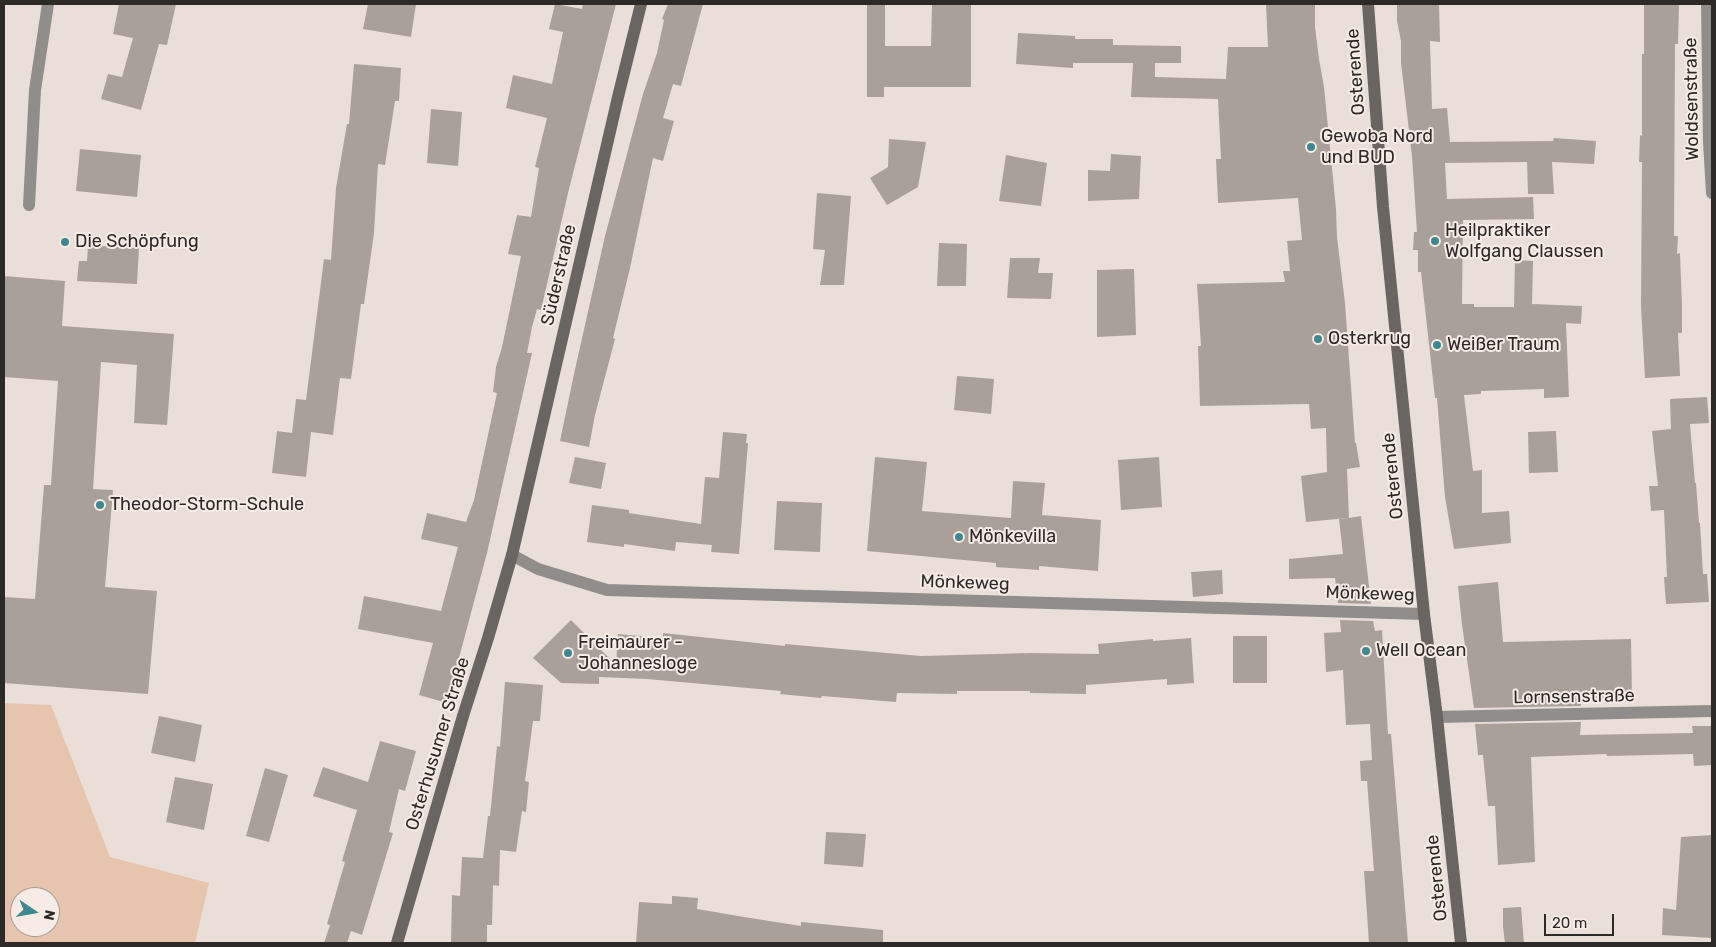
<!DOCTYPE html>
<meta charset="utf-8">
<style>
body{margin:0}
#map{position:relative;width:1716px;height:947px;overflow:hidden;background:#e9dfd8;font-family:Rubik,sans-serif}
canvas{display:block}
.frame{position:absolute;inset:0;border:5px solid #2d2927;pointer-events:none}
.north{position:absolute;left:10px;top:887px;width:50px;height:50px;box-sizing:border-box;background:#f6ece5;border:1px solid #a69e99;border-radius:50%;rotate:102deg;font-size:14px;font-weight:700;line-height:20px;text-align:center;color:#2d2927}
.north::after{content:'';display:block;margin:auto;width:18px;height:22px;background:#40888f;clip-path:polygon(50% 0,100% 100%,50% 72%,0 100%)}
.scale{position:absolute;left:1544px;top:914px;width:70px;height:22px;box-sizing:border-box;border:2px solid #2d2927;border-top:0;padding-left:6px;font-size:15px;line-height:18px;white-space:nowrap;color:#2d2927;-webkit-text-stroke:4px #f6ece5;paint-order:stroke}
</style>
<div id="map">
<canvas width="1716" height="947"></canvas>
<div class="frame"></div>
<div class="north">N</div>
<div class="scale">20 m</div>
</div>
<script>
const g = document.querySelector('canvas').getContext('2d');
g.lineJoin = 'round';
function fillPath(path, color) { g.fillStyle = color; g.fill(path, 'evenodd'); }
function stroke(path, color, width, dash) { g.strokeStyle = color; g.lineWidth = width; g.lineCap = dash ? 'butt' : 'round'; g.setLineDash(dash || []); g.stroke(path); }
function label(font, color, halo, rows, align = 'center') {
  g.font = font + ' Rubik,sans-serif'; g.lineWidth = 4; g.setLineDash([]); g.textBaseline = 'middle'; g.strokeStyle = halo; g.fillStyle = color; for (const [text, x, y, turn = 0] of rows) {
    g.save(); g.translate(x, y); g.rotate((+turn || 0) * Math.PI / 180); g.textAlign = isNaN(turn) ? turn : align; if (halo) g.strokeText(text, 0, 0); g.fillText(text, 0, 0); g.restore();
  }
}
fillPath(new Path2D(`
 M 4,703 L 51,705 L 110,857 L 209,883 L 195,943 L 4,943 ZM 20,897 L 50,897 L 50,927 L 20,927 Z`), '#e7c4ae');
fillPath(new Path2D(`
 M 119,4 L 176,4 L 167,45 L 159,44 L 141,110 L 101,99 L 108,74 L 122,77 L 133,38 L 113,34 Z
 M 368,4 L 416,4 L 411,37 L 363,29 Z
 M 555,4 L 582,9 L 583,4 L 616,4 L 568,193 L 541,310 L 537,309 L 532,327 L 527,353 L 532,353 L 487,553 L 447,703 L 419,695 L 433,643 L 358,629 L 364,596 L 441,611 L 458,547 L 421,539 L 427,513 L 466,522 L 474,500 L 497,393 L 493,392 L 496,367 L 502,347 L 521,256 L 508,254 L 517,215 L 531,217 L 539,168 L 535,167 L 547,118 L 506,108 L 513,75 L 552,84 L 563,32 L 549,29 Z
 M 668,4 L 703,4 L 681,86 L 673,84 L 663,118 L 674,121 L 663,161 L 653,158 L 630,268 L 613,338 L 615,339 L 595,415 L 589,447 L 560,441 L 574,374 L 605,236 L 643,94 L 657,53 L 664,20 L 662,19 Z
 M 867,4 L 885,4 L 885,46 L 931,46 L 932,4 L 971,4 L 971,87 L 884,87 L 884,97 L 867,97 Z
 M 1266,4 L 1315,4 L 1315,27 L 1319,59 L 1324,87 L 1336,209 L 1337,237 L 1345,303 L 1355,443 L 1356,443 L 1360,467 L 1347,469 L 1349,518 L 1361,516 L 1371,604 L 1338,603 L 1335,578 L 1289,579 L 1289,559 L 1343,554 L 1339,519 L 1347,518 L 1306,522 L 1301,476 L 1327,472 L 1326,428 L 1311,429 L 1309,404 L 1200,406 L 1198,346 L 1201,346 L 1197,284 L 1285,282 L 1283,271 L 1290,271 L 1287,241 L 1302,240 L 1298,198 L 1218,203 L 1216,159 L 1221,159 L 1218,99 L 1131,97 L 1133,63 L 1073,63 L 1073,68 L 1016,64 L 1018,33 L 1075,36 L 1075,39 L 1113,39 L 1113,45 L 1181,46 L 1181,63 L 1155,63 L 1155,77 L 1226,79 L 1228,47 L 1268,47 Z
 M 1397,4 L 1439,4 L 1440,42 L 1430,41 L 1432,109 L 1447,108 L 1450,142 L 1553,141 L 1554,138 L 1596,141 L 1594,164 L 1552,162 L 1554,194 L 1528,194 L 1527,162 L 1445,163 L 1447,199 L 1533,197 L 1534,219 L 1463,220 L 1462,304 L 1474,304 L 1474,307 L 1514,307 L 1515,260 L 1533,261 L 1532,304 L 1582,306 L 1581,324 L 1566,323 L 1569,397 L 1544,398 L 1544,389 L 1481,391 L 1481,394 L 1464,395 L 1473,471 L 1482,470 L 1482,513 L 1509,511 L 1511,543 L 1454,549 L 1445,497 L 1437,398 L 1435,398 L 1421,272 L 1418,272 L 1418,250 L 1413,250 L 1414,232 L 1417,232 L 1412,156 L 1401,63 L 1401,41 L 1397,21 Z
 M 1644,4 L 1679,4 L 1678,44 L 1675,44 L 1674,236 L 1678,236 L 1677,254 L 1680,253 L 1682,307 L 1682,333 L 1678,333 L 1680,376 L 1645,378 L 1641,307 L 1642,162 L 1639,162 L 1640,135 L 1642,136 L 1642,54 L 1644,54 Z
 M 354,64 L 401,68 L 399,101 L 395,101 L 385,165 L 378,164 L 374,233 L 364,304 L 361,304 L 351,379 L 340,378 L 333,435 L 311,432 L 306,477 L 272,473 L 277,431 L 292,433 L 296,399 L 306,400 L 324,259 L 331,260 L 336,188 L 347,124 L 349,124 Z
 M 431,109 L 462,112 L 458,166 L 427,163 Z
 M 889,139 L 926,142 L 918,187 L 887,205 L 870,178 L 888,167 Z
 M 80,149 L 141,155 L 137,197 L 76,191 Z
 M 1111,154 L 1141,156 L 1139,199 L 1088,201 L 1088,170 L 1110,171 Z
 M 1006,155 L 1047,163 L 1041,206 L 999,201 Z
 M 817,193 L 851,196 L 844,285 L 820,285 L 825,250 L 813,249 Z
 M 939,243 L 967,244 L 966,286 L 937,286 Z
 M 88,245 L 139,248 L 137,284 L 77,281 L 79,261 L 87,261 Z
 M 1010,258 L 1040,258 L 1038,273 L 1053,273 L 1051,299 L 1007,298 Z
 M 1134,269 L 1136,335 L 1097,337 L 1097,270 Z
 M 4,276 L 65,281 L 62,326 L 174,334 L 167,425 L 134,423 L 137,365 L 101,362 L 93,489 L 113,490 L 105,587 L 157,591 L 148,694 L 4,683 L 4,597 L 35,599 L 44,485 L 51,485 L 58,381 L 4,377 Z
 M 957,376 L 994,379 L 991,414 L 954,410 Z
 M 1707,397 L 1709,423 L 1690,424 L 1695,483 L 1696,483 L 1699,523 L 1700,523 L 1703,574 L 1707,574 L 1709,602 L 1666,604 L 1664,577 L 1667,577 L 1664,510 L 1651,511 L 1649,486 L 1658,486 L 1652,431 L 1671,429 L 1670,399 Z
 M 1556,431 L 1558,472 L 1529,473 L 1528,432 Z
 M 723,432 L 747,434 L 746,443 L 748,443 L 739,554 L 711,552 L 712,545 L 676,542 L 675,551 L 624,544 L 624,547 L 587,542 L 592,505 L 629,510 L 629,513 L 701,524 L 705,477 L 719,478 Z
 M 575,457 L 606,463 L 601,489 L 569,483 Z
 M 875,457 L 927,462 L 922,511 L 1011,518 L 1013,481 L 1045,483 L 1042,515 L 1101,520 L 1098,571 L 1039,566 L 1039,570 L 996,567 L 996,563 L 867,551 Z
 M 1159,457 L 1162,507 L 1121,510 L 1118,460 Z
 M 777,501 L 822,503 L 820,552 L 774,550 Z
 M 1222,570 L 1223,594 L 1193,597 L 1191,572 Z
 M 1498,582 L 1503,642 L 1631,639 L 1632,699 L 1581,700 L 1581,706 L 1474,708 L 1462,625 L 1458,586 Z
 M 571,620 L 616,665 L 618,634 L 663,638 L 663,633 L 785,646 L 785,644 L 921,656 L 1031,653 L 1099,654 L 1098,644 L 1153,639 L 1153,641 L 1191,638 L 1194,683 L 1167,685 L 1167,679 L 1086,685 L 1086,694 L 1030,693 L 1030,691 L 957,691 L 957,694 L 897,693 L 896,702 L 822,696 L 821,698 L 780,694 L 781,691 L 647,679 L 599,677 L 599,684 L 561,683 L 533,658 Z
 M 1340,620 L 1373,621 L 1375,631 L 1382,630 L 1388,734 L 1391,734 L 1408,943 L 1369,943 L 1364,871 L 1374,871 L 1367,781 L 1361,781 L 1360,761 L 1372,760 L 1370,724 L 1346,725 L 1343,670 L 1326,672 L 1324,633 L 1341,632 Z
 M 1233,636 L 1267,636 L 1267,683 L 1233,683 Z
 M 505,682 L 543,685 L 540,721 L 533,721 L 525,781 L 529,782 L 526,812 L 522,811 L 516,852 L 500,850 L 499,886 L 493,885 L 492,925 L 487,925 L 487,943 L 451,943 L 452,895 L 460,896 L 462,857 L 483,858 L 488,816 L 490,816 L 497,746 L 500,747 Z
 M 159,716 L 202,725 L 195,762 L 151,753 Z
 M 1581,722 L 1580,735 L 1693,733 L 1692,726 L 1712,726 L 1712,765 L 1694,766 L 1693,754 L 1607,756 L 1606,754 L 1531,757 L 1535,862 L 1498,865 L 1495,806 L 1488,806 L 1483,755 L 1478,755 L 1475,724 Z
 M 380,741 L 416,751 L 405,791 L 399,789 L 389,832 L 393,833 L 362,935 L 351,931 L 347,943 L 324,943 L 330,925 L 327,924 L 345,862 L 342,861 L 357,810 L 313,796 L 323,767 L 368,782 Z
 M 265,768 L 288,775 L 269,842 L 246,836 Z
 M 175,777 L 213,784 L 204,830 L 166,822 Z
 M 826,832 L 866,834 L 863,867 L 824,864 Z
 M 1712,835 L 1712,938 L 1662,935 L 1663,908 L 1676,910 L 1681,837 Z
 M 672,896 L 698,898 L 697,909 L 744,917 L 801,926 L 801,922 L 883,930 L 883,943 L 636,943 L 639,902 L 672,904 Z
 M 1521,907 L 1524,943 L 1505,943 L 1503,927 L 1503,908 Z`), '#aaa09a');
stroke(new Path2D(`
 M 1707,4 L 1709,142 L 1712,193
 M 29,205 L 35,90 L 48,4
 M 512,555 L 538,569 L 607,590 L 1424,614
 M 1437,717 L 1712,711`), '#918d8a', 12);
stroke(new Path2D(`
 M 1368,4 L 1383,207 L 1424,614 L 1437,717 L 1461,943
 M 397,943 L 463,716 L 488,638 L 512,555 L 618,97 L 641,4`), '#6b6561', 12);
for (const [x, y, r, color] of [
 [1311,147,5,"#40888f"],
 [1435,241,5,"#40888f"],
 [65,242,5,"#40888f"],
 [1318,339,5,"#40888f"],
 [1437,345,5,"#40888f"],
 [100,505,5,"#40888f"],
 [959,537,5,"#40888f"],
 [1366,651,5,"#40888f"],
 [568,653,5,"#40888f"]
]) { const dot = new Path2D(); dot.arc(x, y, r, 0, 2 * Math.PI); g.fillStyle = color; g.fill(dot); stroke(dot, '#f6ece5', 2); }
label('18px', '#2d2927', '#f6ece5', [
 ["Osterende",1356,72,-94],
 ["Woldsenstraße",1692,99,-91],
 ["Süderstraße",559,275,-77],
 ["Osterende",1393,476,-96],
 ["Mönkeweg",965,583,2],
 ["Mönkeweg",1370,594,2],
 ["Lornsenstraße",1574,697,-1],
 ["Osterhusumer Straße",438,744,-73],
 ["Osterende",1437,878,-96]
]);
label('18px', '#2d2927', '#f6ece5', [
 ["Gewoba Nord",1321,137],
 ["und BUD",1321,158],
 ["Heilpraktiker",1445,231],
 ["Wolfgang Claussen",1445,252],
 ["Die Schöpfung",75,242],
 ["Osterkrug",1328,339],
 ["Weißer Traum",1447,345],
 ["Theodor-Storm-Schule",110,505],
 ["Mönkevilla",969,537],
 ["Freimaurer -",578,643],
 ["Johannesloge",578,664],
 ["Well Ocean",1376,651]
], 'left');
</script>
